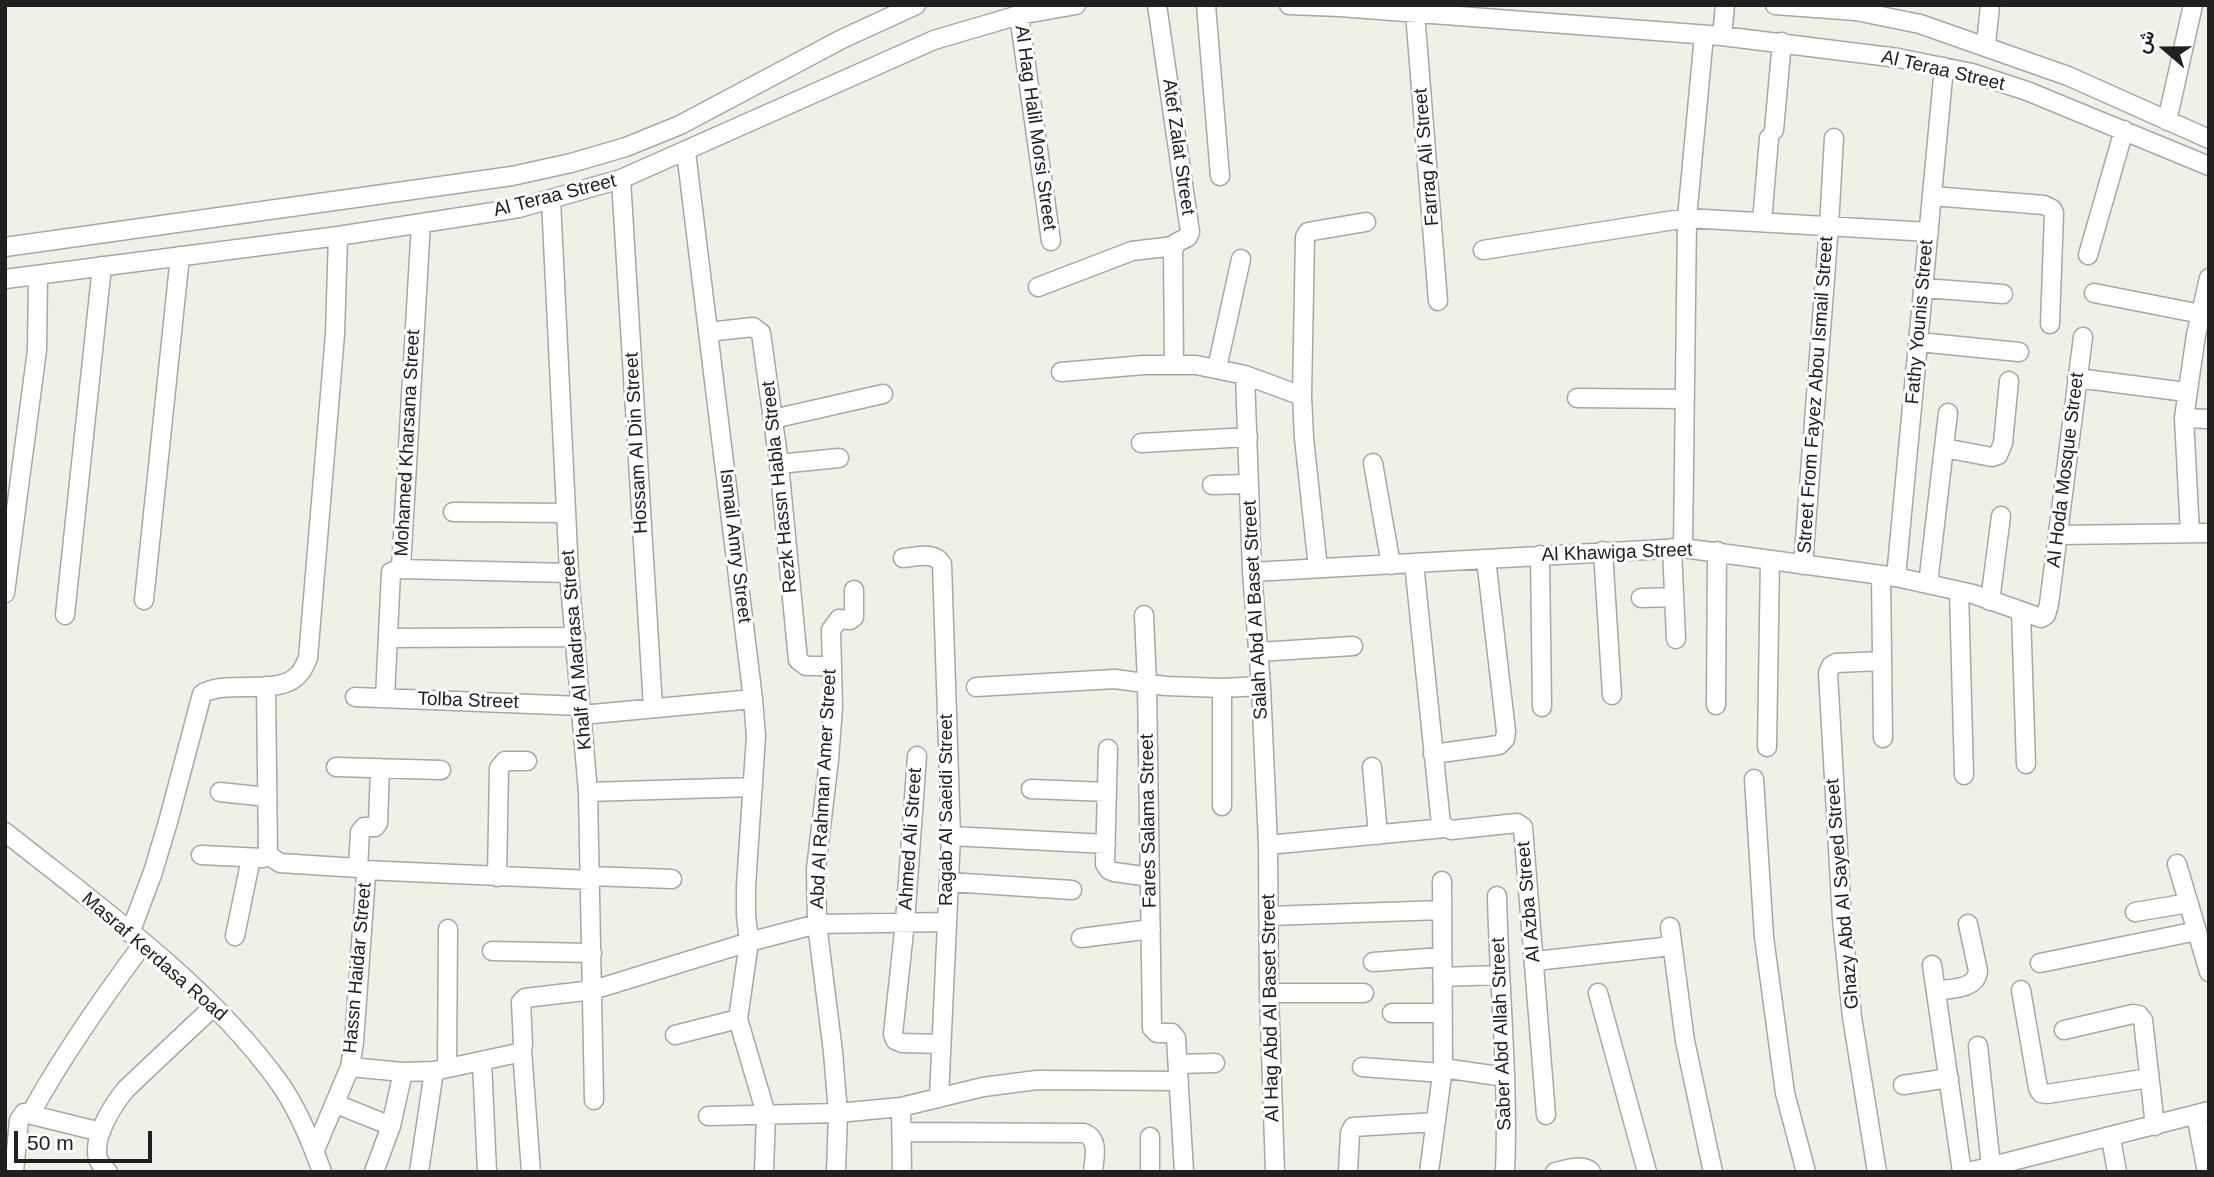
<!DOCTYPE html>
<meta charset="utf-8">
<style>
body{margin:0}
#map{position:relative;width:2214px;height:1177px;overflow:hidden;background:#f1f0e7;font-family:Arial,Vazirmatn,sans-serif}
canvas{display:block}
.frame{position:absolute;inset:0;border:7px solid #202020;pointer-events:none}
.north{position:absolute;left:2130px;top:14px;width:70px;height:70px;-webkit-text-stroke:5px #fff;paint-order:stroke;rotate:290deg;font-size:19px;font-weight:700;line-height:28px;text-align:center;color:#202020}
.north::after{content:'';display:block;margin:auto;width:24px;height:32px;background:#202020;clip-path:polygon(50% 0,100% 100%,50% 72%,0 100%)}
.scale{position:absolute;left:14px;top:1131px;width:138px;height:32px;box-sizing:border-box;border:4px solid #202020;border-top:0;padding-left:9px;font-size:21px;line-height:24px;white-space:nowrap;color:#202020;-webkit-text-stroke:5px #fff;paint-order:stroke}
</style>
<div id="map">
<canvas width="2214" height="1177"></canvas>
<div class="frame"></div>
<div class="north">ش</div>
<div class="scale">50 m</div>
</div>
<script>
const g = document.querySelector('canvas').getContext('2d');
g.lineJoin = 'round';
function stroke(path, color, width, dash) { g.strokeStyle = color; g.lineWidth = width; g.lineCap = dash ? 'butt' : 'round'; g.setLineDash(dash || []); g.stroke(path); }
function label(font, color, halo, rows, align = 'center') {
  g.font = font + ' Arial,sans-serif'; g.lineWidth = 6; g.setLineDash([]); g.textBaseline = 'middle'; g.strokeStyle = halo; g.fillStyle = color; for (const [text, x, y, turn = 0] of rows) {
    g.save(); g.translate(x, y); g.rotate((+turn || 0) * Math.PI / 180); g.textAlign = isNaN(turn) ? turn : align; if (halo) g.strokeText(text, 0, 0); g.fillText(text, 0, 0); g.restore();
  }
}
const minor = new Path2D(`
 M 1157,5 L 1190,232 L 1188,237 L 1176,243 L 1173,251 L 1174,364
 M 1206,5 L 1220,176
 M 1289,5 L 1340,7 L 1722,36 L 1898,58 L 1972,73 L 2027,91 L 2209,166
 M 1775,5 L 1856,11 L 1920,24 L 2068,76 L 2209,139
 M 1415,13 L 1438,301
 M 1019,15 L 1051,241
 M 1722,36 L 1725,5
 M 1986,45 L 1990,5
 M 2167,121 L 2193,5
 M 1774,130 L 1782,42
 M 686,152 L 753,699 L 756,736 L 746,886 L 746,915 L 749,942 L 738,1019 L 766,1114 L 764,1172
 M 621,179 L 653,707
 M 1932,196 L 2044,205 L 2052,209 L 2054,213 L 2050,324
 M 551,200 L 569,573 L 588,792 L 594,1100
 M 1762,222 L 1769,138
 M 5,247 L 512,176 L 571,163 L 626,147 L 680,125 L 842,39 L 916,5
 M 1483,250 L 1687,218 L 1929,232
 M 2088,255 L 2124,130
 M 5,279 L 338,236 L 519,208 L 621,179 L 934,40 L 1019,15 L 1076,5
 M 1038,287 L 1132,251 L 1174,246
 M 1924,288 L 2003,294
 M 2094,293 L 2201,314
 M 708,332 L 753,327 L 761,333 L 779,464 L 798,660 L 806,666 L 832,666
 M 1919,342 L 2019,352
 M 1217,368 L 1241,259
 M 1061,372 L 1144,365 L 1196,365 L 1245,375 L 1302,396
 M 1245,375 L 1252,572 L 1261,686 L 1268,845 L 1269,993 L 1275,1172
 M 2077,378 L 2186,392
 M 1577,398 L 1685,399
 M 2184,418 L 2209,419
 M 773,419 L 883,394
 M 1141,443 L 1248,437
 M 1944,448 L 1992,457 L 1998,455 L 2003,443 L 2009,381
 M 1373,463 L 1391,565
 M 779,464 L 839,458
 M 1212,485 L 1249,484
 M 453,512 L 566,513
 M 2190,533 L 2184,418 L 2196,335 L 2209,278
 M 2058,535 L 2209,533
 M 1672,548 L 1676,639
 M 1683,548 L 1687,218 L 1704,35
 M 1603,551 L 1612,695
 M 1540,555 L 1542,707
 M 903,558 C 917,557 934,551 942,564 L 951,836 L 939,1098
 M 1414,563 L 1441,824 L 1451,830 L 1517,823 L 1523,827 L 1546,1115
 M 1803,565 L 1829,226 L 1834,138
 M 1318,568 L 1304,438 L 1302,396 L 1305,237 L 1308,232 L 1313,231 L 1366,222
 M 400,569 L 569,573
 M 1252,572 L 1683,548 L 1896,577 L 1973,594 L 2041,618 L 2046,615 L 2049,604 L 2083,337
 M 1881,575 L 1883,738
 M 1896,577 L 1944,67
 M 1928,584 L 1948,413
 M 1959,591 L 1964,775
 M 5,593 L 37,350 L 38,275
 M 1641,598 L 1674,597
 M 144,600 L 180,256
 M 1990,601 L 2001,516
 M 2021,612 L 2026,764
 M 65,615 L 102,266
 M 1144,615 L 1147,684 L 1152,1028 L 1157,1033 L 1172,1033 L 1176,1038 L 1184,1172
 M 388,638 L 576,637
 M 1259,652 L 1353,646
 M 266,686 L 268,855 L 280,863 L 358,868 L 364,870 L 366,875 L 354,1042 L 350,1067 L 315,1150
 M 976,687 L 1115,679 L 1166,686 L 1222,688 L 1261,686
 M 355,697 L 581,706
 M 385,698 L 391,572 L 401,568 L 421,223
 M 1716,705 L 1717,551
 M 582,715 L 753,699
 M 1767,747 L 1770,560
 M 1108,749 L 1105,864 L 1109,870 L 1114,872 L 1150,877
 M 1433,754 L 1499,745 L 1505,739 L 1506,731 L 1486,559
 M 917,756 L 905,922 L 893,1034 L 895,1040 L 902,1043 L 941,1044
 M 336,767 L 441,770
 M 1372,767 L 1378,835
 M 1754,779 L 1764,937 L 1785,1093 L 1806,1172
 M 1031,789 L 1107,792
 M 220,792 L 267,797
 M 588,792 L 753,787
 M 1222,806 L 1222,688
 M 5,832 C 99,907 207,983 278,1081 C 297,1107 311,1141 322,1172
 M 951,836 L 1106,844
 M 1268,845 L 1445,828
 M 201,855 L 263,858
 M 2177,864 L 2209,972
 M 358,868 L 360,832 L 364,827 L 375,827 L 378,823 L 380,768
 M 364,870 L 591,880
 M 591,876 L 672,879
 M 497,877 L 499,768 L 505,761 L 527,761
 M 949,882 L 1072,890
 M 1497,896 C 1499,988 1509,1080 1505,1172
 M 2135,912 L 2189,903
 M 1269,916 L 1442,910
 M 1670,927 L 1685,1041 L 1713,1172
 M 130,933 L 153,872 L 168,822 L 202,694 C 228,678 281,698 300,673 C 304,668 306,662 308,658 L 335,334 L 338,236
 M 235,936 L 251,858
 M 1081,938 L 1151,929
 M 492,951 L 592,953
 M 1535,961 L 1672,946
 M 1373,962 L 1442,957
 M 2040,963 L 2197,931
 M 1932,965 L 1962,1172
 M 1442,977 L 1499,975
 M 2021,990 L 2038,1088 L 2041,1093 L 2047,1094 L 2149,1078
 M 1936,991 C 1951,988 1976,990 1978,971 L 1968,924
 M 1269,993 L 1364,993
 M 1598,993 L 1647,1172
 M 1392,1013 L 1443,1013
 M 2064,1030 L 2133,1014 L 2139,1015 L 2143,1020 L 2155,1126
 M 675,1035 L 738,1019
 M 1978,1046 L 1991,1166
 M 522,1050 L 531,1172
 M 482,1061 L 487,1172
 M 1178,1064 L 1215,1063
 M 350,1067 L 403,1072 L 434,1071 L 518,1053 L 522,1050 L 523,1044 L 521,1002 L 525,998 L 593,990 L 749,942 L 817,924 L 947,922
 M 1362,1067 L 1442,1073
 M 447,1068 L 448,929
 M 1443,1068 L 1505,1077
 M 1903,1085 L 1949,1078
 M 336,1104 L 391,1126
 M 901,1107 L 902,1172
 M 31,1113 C 64,1053 102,999 143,944
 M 2196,1115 L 2207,1172
 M 708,1116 L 838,1113 L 901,1107 L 983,1087 L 1037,1080 L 1179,1081
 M 902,1132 L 1084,1133 C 1100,1139 1094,1158 1093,1172
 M 1150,1137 L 1150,1172
 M 2111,1138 L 2117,1172
 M 14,1172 L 19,1120 L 24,1113 L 101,1132
 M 108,1172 C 104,1168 100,1164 98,1159 C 92,1137 113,1105 126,1089 L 213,1007
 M 374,1172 L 391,1126 L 403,1072
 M 419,1172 L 434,1071
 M 836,1172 L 838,1113 L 833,1052 L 817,924 L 816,869 L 829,760 L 833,707 L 831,630 L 839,619 L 850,620 L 854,617 L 854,590
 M 1348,1172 L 1350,1133 L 1353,1127 L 1436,1122
 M 1429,1172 L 1443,1068 L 1442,881
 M 1555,1172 C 1566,1170 1583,1163 1591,1172
 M 1877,1172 L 1852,1017 L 1842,919 L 1828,673 L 1831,666 L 1836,663 L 1882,661
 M 1969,1172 L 2209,1111`);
stroke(minor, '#a7a7a7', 21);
stroke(minor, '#fff', 18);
label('19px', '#202020', '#fff', [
 ["Al Teraa Street",1943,71,13],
 ["Al Hag Halil Morsi Street",1035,128,82],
 ["Atef Zalat Street",1178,147,82],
 ["Farrag Ali Street",1427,157,-95],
 ["Al Teraa Street",555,196,-14],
 ["Fathy Younis Street",1920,322,-85],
 ["Street From Fayez Abou Ismail Street",1816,395,-86],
 ["Mohamed Kharsana Street",408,443,-87],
 ["Hossam Al Din Street",637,443,-93],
 ["Al Hoda Mosque Street",2066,470,-83],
 ["Rezk Hassn Habla Street",780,487,-96],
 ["Ismail Amry Street",735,546,83],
 ["Al Khawiga Street",1617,553,-2],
 ["Salah Abd Al Baset Street",1256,610,-93],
 ["Khalf Al Madrasa Street",577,650,-95],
 ["Tolba Street",468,701,2],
 ["Abd Al Rahman Amer Street",824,789,-87],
 ["Ragab Al Saeidi Street",947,810,-90],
 ["Fares Salama Street",1149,821,-91],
 ["Ahmed Ali Street",911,839,-86],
 ["Ghazy Abd Al Sayed Street",1843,894,-95],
 ["Al Azba Street",1529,902,-95],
 ["Masraf Kerdasa Road",154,957,41],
 ["Hassn Haidar Street",358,968,-85],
 ["Al Hag Abd Al Baset Street",1271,1008,-91],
 ["Saber Abd Allah Street",1502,1034,-92]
]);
</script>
